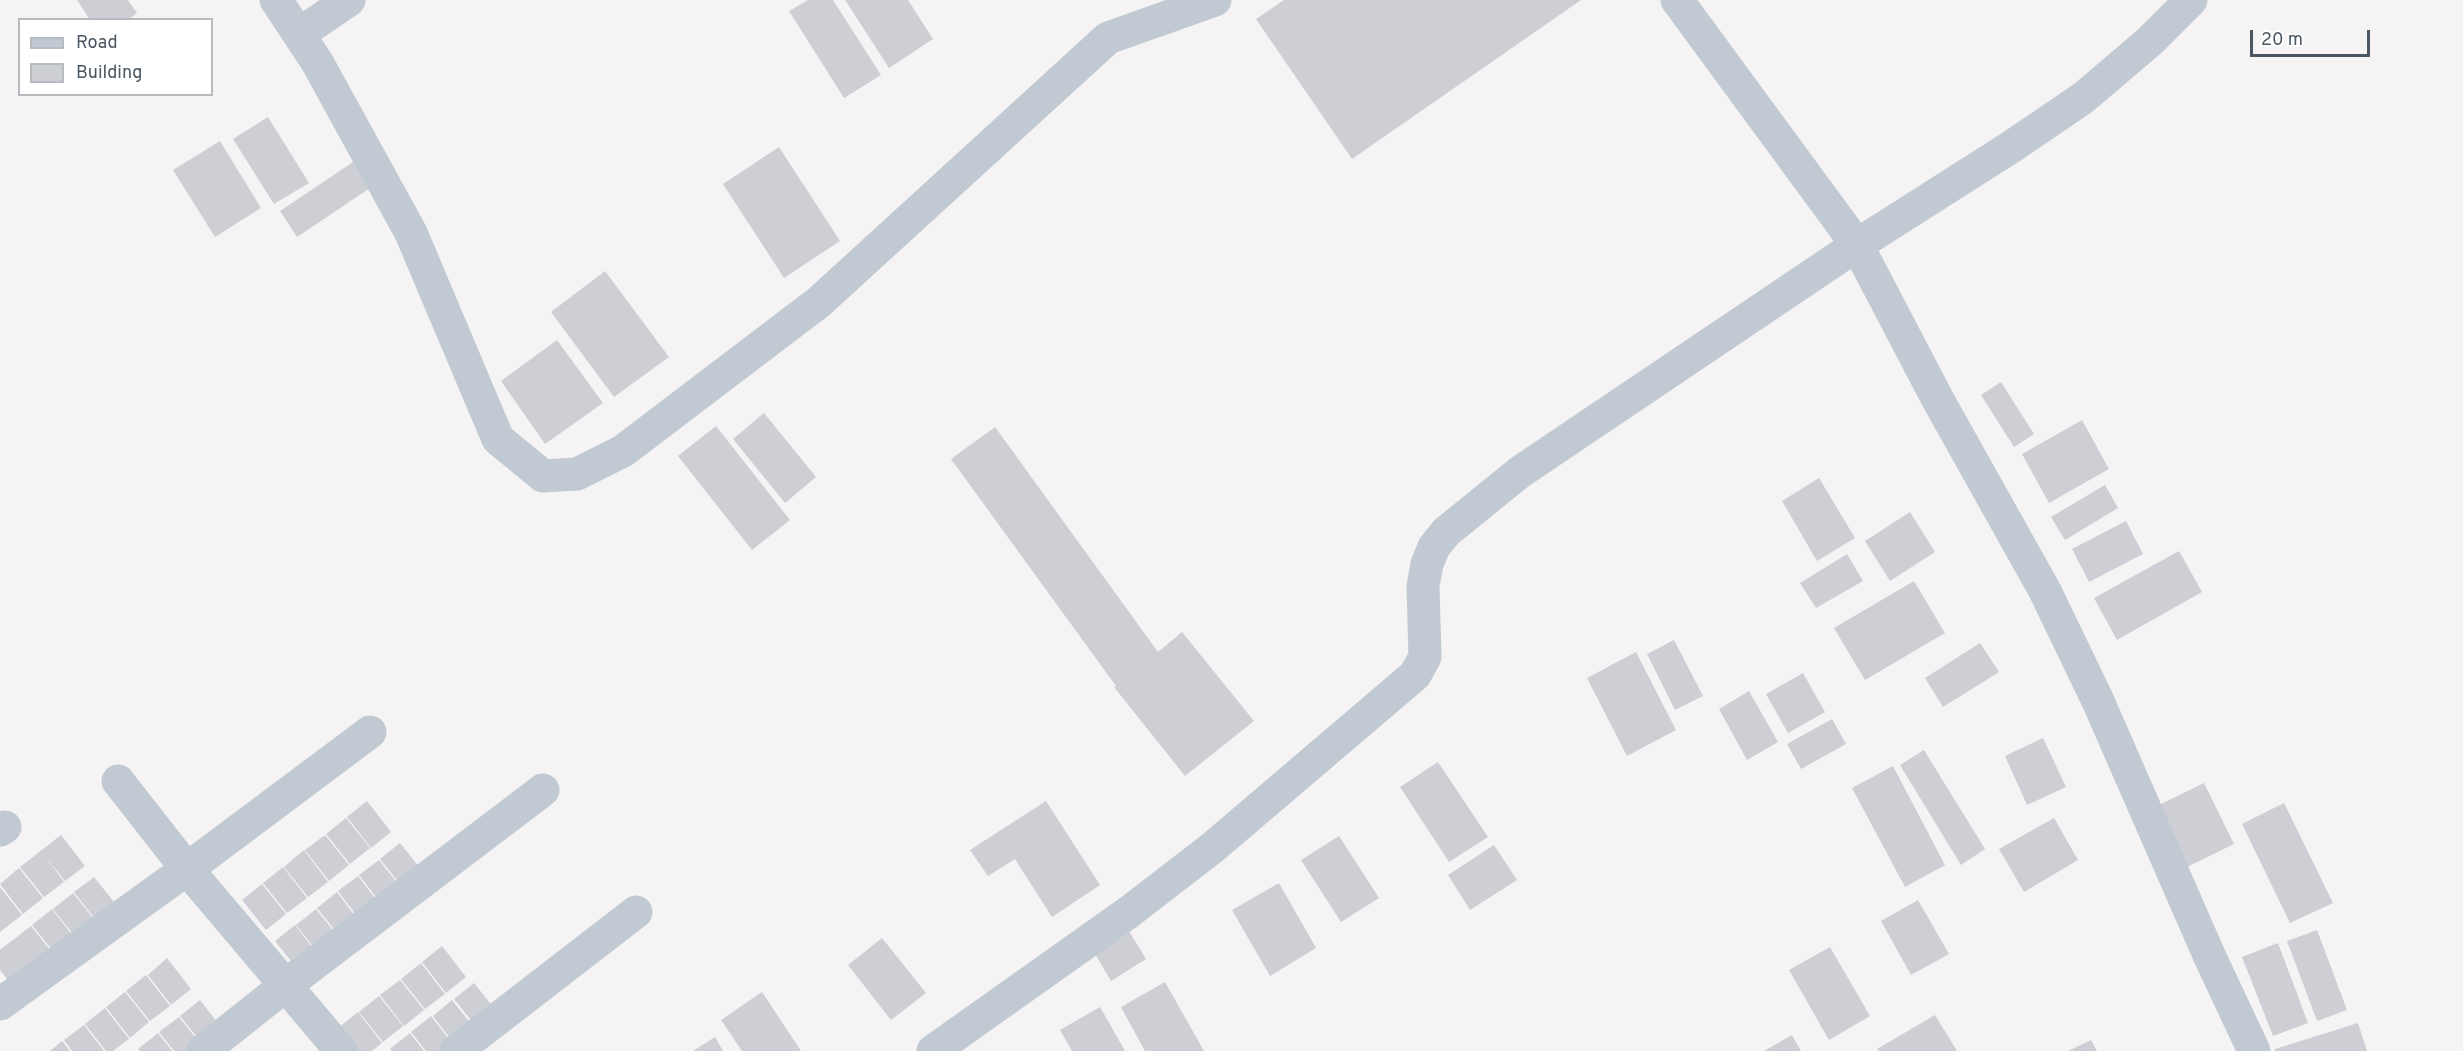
<!DOCTYPE html>
<style>
body{margin:0}
#map{position:relative;width:2463px;height:1051px;overflow:hidden;background:#f5f3f3;font-family:Overpass,sans-serif}
canvas{display:block}
.legend{position:absolute;left:18px;top:18px;width:195px;height:78px;box-sizing:border-box;background:#fff;border:2px solid #b7bbc0;margin:0;padding:8px 10px;list-style:none;font-size:18px;color:#4a5661}
.legend li{display:flex;align-items:center;gap:12px;height:30px}
.legend b{width:30px;border:2px solid #b7bbc0}
.scale{position:absolute;left:2250px;top:30px;width:120px;height:27px;box-sizing:border-box;border:3px solid #4a5661;border-top:0;padding-left:8px;font-size:18px;line-height:21px;white-space:nowrap;color:#4a5661;-webkit-text-stroke:4px #fff;paint-order:stroke}
</style>
<div id="map">
<canvas width="2463" height="1051"></canvas>
<ul class="legend">
<li><b style="height:8px;background:#c1cad2"></b>Road</li>
<li><b style="height:16px;background:#cdcfd5"></b>Building</li>
</ul>
<div class="scale">20 m</div>
</div>
<script>
const g = document.querySelector('canvas').getContext('2d');
g.lineJoin = 'round';
function fillPath(path, color) { g.fillStyle = color; g.fill(path, 'evenodd'); }
function stroke(path, color, width, dash) { g.strokeStyle = color; g.lineWidth = width; g.lineCap = dash ? 'butt' : 'round'; g.setLineDash(dash || []); g.stroke(path); }
fillPath(new Path2D(`
 M 77,0 L 128,0 L 137,13 L 128,20 L 90,20 Z
 M 808,0 L 833,0 L 881,75 L 844,98 L 789,11 Z
 M 845,0 L 908,0 L 933,39 L 889,68 Z
 M 1284,0 L 1581,0 L 1352,159 L 1256,19 Z
 M 268,117 L 309,183 L 274,204 L 233,139 Z
 M 220,141 L 261,208 L 215,237 L 173,170 Z
 M 779,147 L 840,241 L 784,278 L 723,184 Z
 M 353,162 L 370,188 L 297,237 L 280,211 Z
 M 605,271 L 669,357 L 614,397 L 551,312 Z
 M 557,340 L 603,403 L 545,444 L 501,381 Z
 M 2001,382 L 2034,434 L 2014,447 L 1981,395 Z
 M 764,413 L 816,477 L 785,503 L 733,439 Z
 M 2082,420 L 2109,469 L 2049,503 L 2022,454 Z
 M 716,426 L 790,520 L 752,550 L 678,456 Z
 M 995,427 L 1158,652 L 1182,632 L 1254,721 L 1185,776 L 1114,687 L 1116,686 L 951,459 Z
 M 1819,478 L 1855,538 L 1817,561 L 1782,501 Z
 M 2105,485 L 2118,508 L 2065,540 L 2051,517 Z
 M 1910,512 L 1935,552 L 1890,581 L 1865,541 Z
 M 2126,521 L 2143,554 L 2089,582 L 2072,549 Z
 M 2179,551 L 2202,592 L 2117,640 L 2094,598 Z
 M 1847,554 L 1863,581 L 1816,608 L 1800,583 Z
 M 1914,581 L 1945,633 L 1865,680 L 1834,628 Z
 M 1674,640 L 1703,696 L 1675,710 L 1647,654 Z
 M 1980,643 L 1999,672 L 1943,707 L 1925,678 Z
 M 1636,652 L 1676,730 L 1627,756 L 1587,678 Z
 M 1803,673 L 1825,712 L 1788,733 L 1766,694 Z
 M 1749,691 L 1778,742 L 1747,760 L 1719,709 Z
 M 1832,719 L 1846,744 L 1801,769 L 1787,744 Z
 M 2043,738 L 2066,787 L 2027,805 L 2005,756 Z
 M 1924,750 L 1985,849 L 1961,865 L 1900,765 Z
 M 1438,762 L 1488,837 L 1449,862 L 1400,787 Z
 M 1893,766 L 1945,865 L 1905,887 L 1852,788 Z
 M 2204,783 L 2234,844 L 2185,868 L 2155,807 Z
 M 367,801 L 391,832 L 371,848 L 347,817 Z
 M 1046,801 L 1100,885 L 1052,917 L 1015,859 L 988,876 L 970,850 Z
 M 2284,803 L 2333,903 L 2290,923 L 2242,824 Z
 M 346,818 L 370,848 L 350,864 L 326,834 Z
 M 2054,818 L 2078,860 L 2024,892 L 1999,849 Z
 M 61,835 L 85,866 L 65,881 L 45,856 L 64,882 L 44,897 L 20,867 Z
 M 325,835 L 349,865 L 329,881 L 305,850 Z
 M 1339,836 L 1379,898 L 1341,922 L 1301,860 Z
 M 400,843 L 424,873 L 404,889 L 380,859 Z
 M 1494,845 L 1517,880 L 1470,910 L 1448,875 Z
 M 304,850 L 328,882 L 308,897 L 284,867 Z
 M 379,860 L 403,890 L 383,906 L 359,875 Z
 M 283,867 L 307,898 L 287,913 L 263,883 Z
 M 19,868 L 43,898 L 23,914 L 0,884 Z
 M 358,876 L 381,906 L 362,923 L 338,891 Z
 M 94,877 L 118,907 L 98,923 L 74,892 Z
 M 1279,883 L 1316,948 L 1270,976 L 1232,910 Z
 M 262,884 L 286,914 L 266,930 L 242,900 Z
 M 0,887 L 22,915 L 0,932 Z
 M 337,892 L 360,923 L 341,938 L 317,908 Z
 M 73,893 L 97,923 L 77,939 L 53,909 Z
 M 1918,900 L 1949,954 L 1911,975 L 1881,921 Z
 M 52,909 L 76,940 L 56,955 L 32,925 Z
 M 316,909 L 340,939 L 320,955 L 296,925 Z
 M 295,925 L 319,956 L 299,971 L 275,941 Z
 M 31,926 L 55,956 L 14,988 L 0,970 L 0,950 Z
 M 2317,930 L 2347,1010 L 2317,1021 L 2287,941 Z
 M 1129,931 L 1146,959 L 1111,981 L 1094,952 Z
 M 882,938 L 926,993 L 891,1020 L 848,965 Z
 M 2278,943 L 2308,1023 L 2273,1036 L 2242,957 Z
 M 442,946 L 466,977 L 446,993 L 422,962 Z
 M 1830,947 L 1870,1016 L 1829,1040 L 1789,970 Z
 M 167,958 L 191,989 L 171,1005 L 148,975 Z
 M 421,963 L 445,994 L 425,1009 L 401,979 Z
 M 146,975 L 170,1006 L 150,1021 L 126,991 Z
 M 400,980 L 424,1010 L 404,1026 L 380,995 Z
 M 1165,982 L 1204,1051 L 1145,1051 L 1121,1007 Z
 M 474,983 L 498,1013 L 478,1029 L 454,999 Z
 M 125,992 L 149,1022 L 130,1038 L 106,1007 Z
 M 762,992 L 801,1051 L 742,1051 L 721,1020 Z
 M 379,996 L 403,1026 L 383,1042 L 359,1012 Z
 M 200,1000 L 224,1031 L 204,1046 L 180,1016 Z
 M 452,1000 L 476,1030 L 456,1046 L 433,1016 Z
 M 1100,1007 L 1125,1051 L 1072,1051 L 1060,1030 Z
 M 105,1008 L 129,1039 L 113,1051 L 106,1051 L 85,1024 Z
 M 358,1012 L 382,1043 L 372,1051 L 356,1051 L 338,1028 Z
 M 1935,1015 L 1957,1051 L 1879,1051 L 1877,1049 Z
 M 431,1016 L 455,1047 L 450,1051 L 426,1051 L 411,1032 Z
 M 179,1017 L 203,1047 L 198,1051 L 174,1051 L 159,1032 Z
 M 2358,1023 L 2367,1051 L 2275,1051 L 2275,1049 Z
 M 84,1025 L 104,1051 L 72,1051 L 64,1040 Z
 M 158,1033 L 172,1051 L 140,1051 L 138,1049 Z
 M 410,1033 L 424,1051 L 392,1051 L 390,1049 Z
 M 1792,1035 L 1801,1051 L 1764,1051 Z
 M 715,1037 L 723,1051 L 693,1051 Z
 M 2091,1040 L 2097,1051 L 2068,1051 Z
 M 62,1041 L 70,1051 L 50,1051 Z`), '#cdcfd5');
stroke(new Path2D(`
 M 276,0 L 317,62 L 411,233 L 498,439 L 543,476 L 577,474 L 623,451 L 819,302 L 1108,38 L 1215,0
 M 1677,0 L 1857,245 L 1937,398 L 2045,591 L 2098,701 L 2209,955 L 2254,1051
 M 299,34 L 349,0
 M 118,781 L 187,869 L 341,1051
 M 0,830 L 5,827
 M 0,1004 L 187,869 L 370,732
 M 203,1051 L 286,985 L 543,790
 M 456,1051 L 636,912
 M 933,1051 L 1129,912 L 1212,848 L 1415,675 L 1425,657 L 1423,586 L 1427,564 L 1434,547 L 1446,532 L 1520,472 L 1857,245 L 2011,147 L 2083,98 L 2150,41 L 2191,0`), '#c1cad2', 33);
</script>
